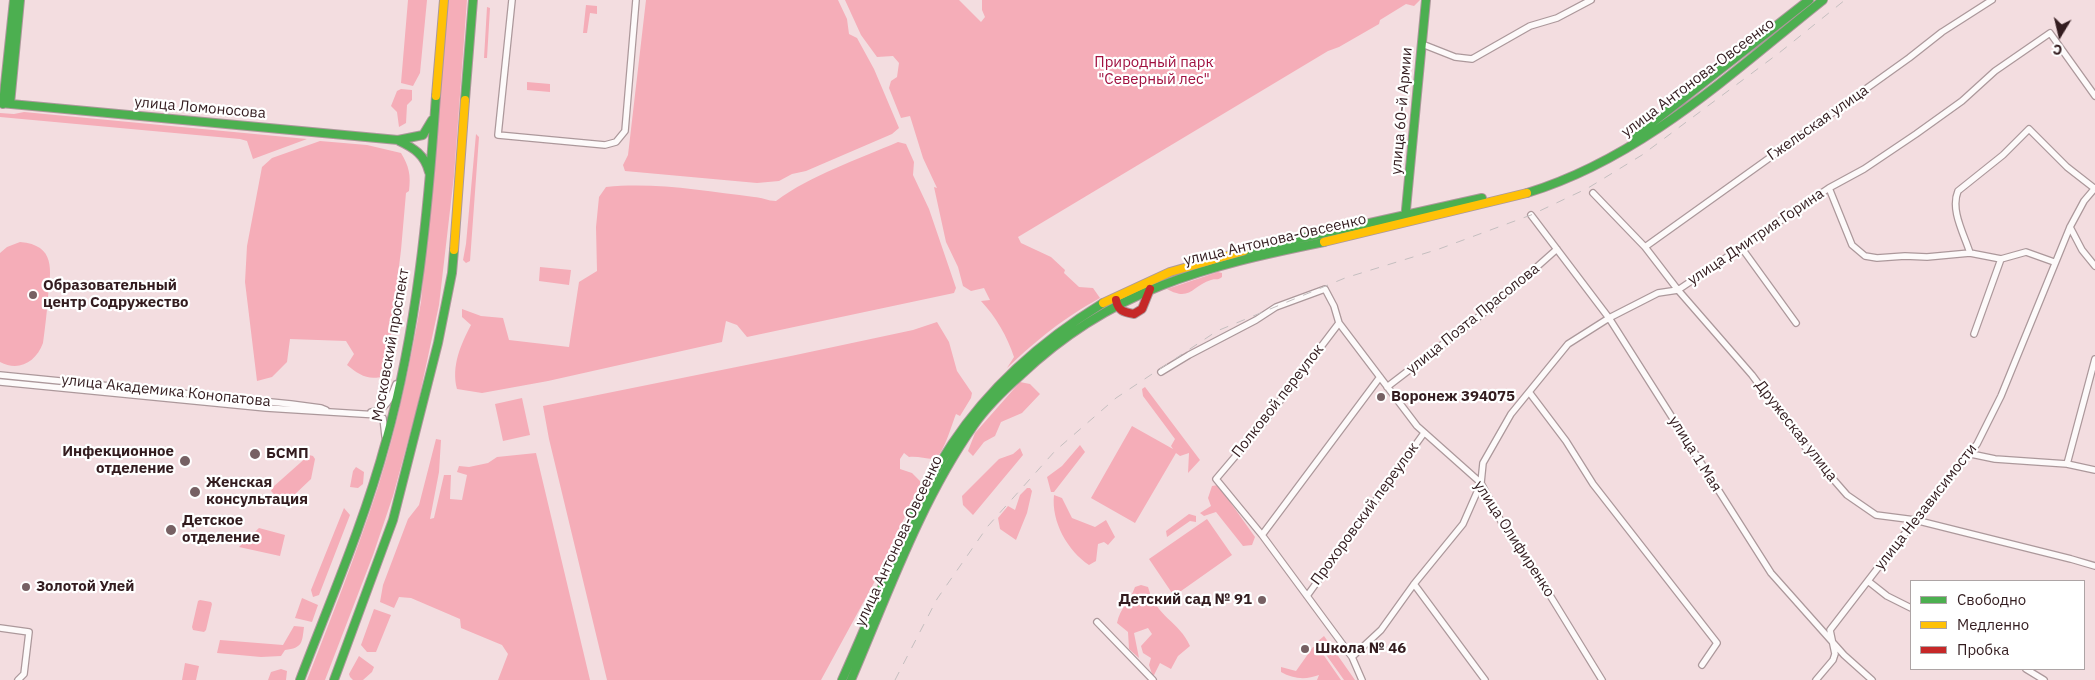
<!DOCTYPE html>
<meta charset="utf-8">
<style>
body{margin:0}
#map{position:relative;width:2095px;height:680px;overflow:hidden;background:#f3dde0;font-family:"IBM Plex Sans",sans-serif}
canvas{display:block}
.legend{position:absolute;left:1910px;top:580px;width:175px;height:90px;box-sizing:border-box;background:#fff;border:1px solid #ada4a5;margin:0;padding:6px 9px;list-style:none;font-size:15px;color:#331c1f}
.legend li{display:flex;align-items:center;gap:10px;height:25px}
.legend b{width:25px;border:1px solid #ada4a5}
.north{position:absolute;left:2035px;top:10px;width:50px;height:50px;-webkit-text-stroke:4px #fff;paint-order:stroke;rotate:189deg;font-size:14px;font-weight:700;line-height:20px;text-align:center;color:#331c1f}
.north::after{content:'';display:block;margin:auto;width:18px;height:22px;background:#331c1f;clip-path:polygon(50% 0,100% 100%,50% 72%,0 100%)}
</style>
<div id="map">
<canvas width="2095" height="680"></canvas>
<ul class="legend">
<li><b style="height:6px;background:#4caf50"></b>Свободно</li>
<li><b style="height:6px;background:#ffc107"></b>Медленно</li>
<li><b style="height:6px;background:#c62828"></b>Пробка</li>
</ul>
<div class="north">С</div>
</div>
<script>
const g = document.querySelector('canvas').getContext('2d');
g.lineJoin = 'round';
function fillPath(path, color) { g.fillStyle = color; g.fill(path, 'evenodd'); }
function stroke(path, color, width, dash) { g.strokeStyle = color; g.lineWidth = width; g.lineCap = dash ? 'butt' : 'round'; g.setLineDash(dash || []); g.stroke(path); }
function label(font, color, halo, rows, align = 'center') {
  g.font = font + ' "IBM Plex Sans",sans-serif'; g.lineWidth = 4.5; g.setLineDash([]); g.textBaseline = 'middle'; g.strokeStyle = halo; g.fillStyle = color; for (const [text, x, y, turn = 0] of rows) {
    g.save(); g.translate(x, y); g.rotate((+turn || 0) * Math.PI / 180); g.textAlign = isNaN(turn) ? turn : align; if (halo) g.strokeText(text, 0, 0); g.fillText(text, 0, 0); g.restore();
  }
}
fillPath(new Path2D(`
 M 408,0 L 427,0 L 420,73 L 413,86 L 401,83 Z
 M 447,0 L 467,0 L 454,176 L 439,305 L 417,408 L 393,496 L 373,555 L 325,680 L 307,680 C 332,616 357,552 378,487 C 397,427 410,364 421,302 Z
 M 646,0 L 838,0 L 847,19 L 849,34 L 857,38 L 874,69 L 899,128 L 892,134 L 806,171 L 792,174 L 779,181 L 757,183 L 625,171 L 623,165 L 628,155 Z
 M 845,0 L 959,0 L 981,22 L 985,17 L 982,10 L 982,0 L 1420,0 L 1414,6 L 1406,4 L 1380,20 L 1379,24 L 1339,47 L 1328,51 L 1018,237 L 1021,243 L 1051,257 L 1065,270 L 1064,273 L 1079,287 L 1093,288 L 1100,298 C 1062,319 1038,339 1007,368 L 1014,357 C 1007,336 996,317 981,301 L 990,300 L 984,288 L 971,291 L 963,286 L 958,267 L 946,242 L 934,187 L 937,188 L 923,158 L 910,116 L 901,118 L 889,88 L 891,81 L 897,77 L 899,63 L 893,56 L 877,57 L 861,35 Z
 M 586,5 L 597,6 L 597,14 L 590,13 L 587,33 L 583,33 Z
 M 487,7 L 490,8 L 487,58 L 484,58 Z
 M 527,82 L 550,84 L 550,92 L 527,90 Z
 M 401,89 L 412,90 L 412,100 L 407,105 L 406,123 L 399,127 L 397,112 L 391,106 L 397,91 Z
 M 24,112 L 307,139 L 253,159 L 247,141 L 240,139 L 0,117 L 0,113 L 14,114 Z
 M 476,134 L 479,137 L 470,261 L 466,263 L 463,260 L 466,244 Z
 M 320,141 L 367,145 L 401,153 C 409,166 411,175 409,191 L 406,193 L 401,250 L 386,375 C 370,382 359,375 347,365 L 354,354 L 346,341 L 290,339 L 287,362 L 272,377 L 257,381 L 245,282 L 247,246 L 262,167 L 272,158 Z
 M 898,142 L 906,144 L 914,162 L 913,175 L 929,209 L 956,288 L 954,293 L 747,337 L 737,325 L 726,321 L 722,342 L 548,381 L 482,393 L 457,389 C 451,366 461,344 471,325 L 462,317 L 462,309 L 481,316 L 503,318 L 509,340 L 569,347 L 579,282 L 597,271 L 596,227 L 599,197 L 606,187 C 655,182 705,191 754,197 C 761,197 768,201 776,201 C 811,175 859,159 898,142 Z
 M 20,242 C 56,245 51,270 48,297 C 47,312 45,328 43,343 C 36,362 19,372 0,362 L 0,253 L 7,247 Z
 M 540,267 L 571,270 L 569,285 L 539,281 Z
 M 1218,272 L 1222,273 L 1222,277 C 1217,281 1215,278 1211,280 C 1192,286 1190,302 1167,289 Z
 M 937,322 L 949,342 L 957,371 L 972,393 L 971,398 L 960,416 L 956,414 C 952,423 943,458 933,459 C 925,459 918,456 909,457 L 904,453 L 900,459 L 900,469 L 912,473 L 921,482 L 875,581 L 821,680 L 607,680 L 549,439 L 543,406 L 791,356 L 913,330 Z
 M 1020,382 L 1030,384 L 1040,394 L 1022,413 L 1001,422 L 995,436 L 984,442 L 973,456 L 968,451 L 975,433 Z
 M 1145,387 L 1200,460 L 1188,473 L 1189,453 L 1180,456 L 1176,453 L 1135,523 L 1091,498 L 1132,426 L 1173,449 L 1171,446 L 1175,439 L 1143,396 L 1142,389 Z
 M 522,398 L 530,435 L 503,441 L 495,404 Z
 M 436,439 L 441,440 L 439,472 L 430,519 L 434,518 L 444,475 L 451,475 L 450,499 L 462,500 L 467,475 L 457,472 L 459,466 L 469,467 L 488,463 L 497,457 L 536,453 L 590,680 L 498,680 L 508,654 L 502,645 L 461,628 L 460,619 L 411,598 L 399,597 L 394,608 L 380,602 L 383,585 L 408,519 L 419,505 Z
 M 1080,445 L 1085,452 L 1054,492 L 1051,492 L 1047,477 L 1062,466 Z
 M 1020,448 L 1023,455 L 973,515 L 963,505 L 962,496 L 999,459 L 1013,454 Z
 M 309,455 L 313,456 L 315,459 L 311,479 L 291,498 L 274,494 L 271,491 L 273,487 Z
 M 356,467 L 364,472 L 363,484 L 358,488 L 350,487 L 353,471 Z
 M 1218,485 L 1255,537 L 1252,545 L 1243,546 L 1216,512 L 1204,516 L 1200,513 L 1211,506 L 1208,498 L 1212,486 Z
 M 1027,488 L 1030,488 L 1032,491 L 1027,513 L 1016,540 L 1000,529 L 998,518 L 1008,506 L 1015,510 L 1020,495 Z
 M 1054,495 L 1062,498 L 1072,518 L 1095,527 L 1106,520 L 1115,537 L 1108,545 L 1104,542 L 1098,544 L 1096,561 L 1089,565 C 1068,551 1051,522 1054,495 Z
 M 344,508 L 350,515 L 319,595 L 313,597 L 311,590 Z
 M 1189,514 L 1196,516 L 1196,522 L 1190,521 L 1167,537 L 1166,531 Z
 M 1207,519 L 1232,555 L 1174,596 L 1149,559 Z
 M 259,528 L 285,535 L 280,556 L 239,547 Z
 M 1141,585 L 1148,587 C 1156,617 1179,621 1190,646 L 1178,656 L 1171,669 L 1160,663 L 1153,677 L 1149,665 L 1151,658 L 1143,653 L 1141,646 L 1152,634 L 1148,628 L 1134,633 L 1139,658 L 1129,649 L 1128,632 L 1117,623 C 1120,608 1130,601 1135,587 Z
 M 302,598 L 318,605 L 312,622 L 295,618 Z
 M 200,600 L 211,602 L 212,604 L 206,630 L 204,632 L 193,630 L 192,627 L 198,601 Z
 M 374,609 L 391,615 L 376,652 L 367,652 L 361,645 Z
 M 294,626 L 304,627 C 302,642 303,648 285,650 L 281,656 L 261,657 L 217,653 L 220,640 L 283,645 Z
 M 1324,636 L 1355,680 L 1344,680 L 1317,642 Z
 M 1313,647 L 1318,647 L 1341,680 L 1317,680 L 1319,675 C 1306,680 1293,679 1281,672 L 1281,667 L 1296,671 Z
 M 359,656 L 374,667 L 372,672 L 363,680 L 353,680 L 350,677 L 349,674 Z
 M 185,663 L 199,666 L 196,680 L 182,680 Z
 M 281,669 L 287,671 L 286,680 L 268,680 L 271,672 Z`), '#f5adb8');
const street = new Path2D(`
 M 512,0 L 498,135 L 605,145 L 616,142 L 625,131 L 636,0
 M 1422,44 L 1455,57 L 1472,59 L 1530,26 L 1557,18 L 1591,0
 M 1829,188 L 1852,245 L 1865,256 L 1877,258 L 1905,256 L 1927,257 L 1970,253
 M 1593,193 L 1645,247 L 1678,290 L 1752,375 L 1806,448 L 1847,495 L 1876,515 L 1915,520 L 2071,559 L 2095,566
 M 1531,215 L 1609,318 L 1771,573 L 1844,655 L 1872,680
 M 2070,227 L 2082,250 L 2095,266
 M 1645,247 L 1909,58 L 1942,32 L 1992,0
 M 1741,247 L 1796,323
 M 2054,262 L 2026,252 L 2001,259 L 1970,253 C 1964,234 1950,210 1958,191 L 2003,155 L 2029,129 L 2067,167 L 2094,188
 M 1339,323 L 1261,426 L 1216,479 L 1262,535 L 1352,657
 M 1974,334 L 2001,259
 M 1161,372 L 1189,355 L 1256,320 L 1276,307 L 1325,289 L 1334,306 L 1339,323 L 1417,426 L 1481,483 L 1503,525 L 1551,597 L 1602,680
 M 0,375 L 291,404 L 321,408 L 326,410
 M 0,382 L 266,408 L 378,415 L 383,418 L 385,436
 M 1387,387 L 1494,305 L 1557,249
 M 1529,392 L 1566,441 L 1593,484 L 1717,643 L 1702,665
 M 371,412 C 387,410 391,397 396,384
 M 1971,454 L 1995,459 L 2067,464 L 2095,470
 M 2067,464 L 2095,359
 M 1262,535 L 1380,377
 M 1868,581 L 1887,596 L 1911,608
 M 1414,584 L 1485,680
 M 1307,596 L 1424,433
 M 1097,622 L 1153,680
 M 0,628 L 29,632 L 24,674 L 18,680
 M 2026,669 L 2044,680
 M 1362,680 L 1352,657 L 1381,630 L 1414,584 L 1463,524 L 1481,483 L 1483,463 L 1511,414 L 1568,344 L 1609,318 L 1658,293 L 1678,290 L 1829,188 L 1864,169 L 1916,134 L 1962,101 L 1995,71 L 2050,33 L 2095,96
 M 1816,680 L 1833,660 L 1835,654 L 1830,630 L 1894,547 L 1977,444 L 2001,396 L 2070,227 L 2084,201 L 2095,188`);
const fast = new Path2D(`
 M 465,100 L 473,0
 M 0,103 L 398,140 L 423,135 L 432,120
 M 3,104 L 14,0
 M 10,104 L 20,0
 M 1634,137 L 1809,0
 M 399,141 C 414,148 425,155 429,172
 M 1527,193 C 1642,158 1731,73 1823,0
 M 1405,220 L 1426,0
 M 1244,251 L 1482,198
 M 300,680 C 330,601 364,523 386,441 C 417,329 428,212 436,96
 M 334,680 L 393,520 L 438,343 L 452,273 L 454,250
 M 842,680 C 859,642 875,604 891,565 C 909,524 927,482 952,444 C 991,385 1043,340 1103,303
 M 851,680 C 888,594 920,502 974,425 C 987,406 1004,390 1021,375 C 1111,289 1206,266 1324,242`);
const slow = new Path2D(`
 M 436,96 L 444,0
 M 1324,242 L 1527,193
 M 454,250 L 465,100
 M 1103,303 L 1170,272 L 1244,251`);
const jam = new Path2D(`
 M 1116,300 C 1118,311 1124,312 1134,314 L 1142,309 L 1150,289`);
stroke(street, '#ac989b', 8);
stroke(fast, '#ac989b', 10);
stroke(slow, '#ac989b', 10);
stroke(jam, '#ac989b', 10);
stroke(street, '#fdfafa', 5.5);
stroke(fast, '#4caf50', 8);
stroke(slow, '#ffc107', 8);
stroke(jam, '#c62828', 8);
stroke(new Path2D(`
 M 895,680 L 937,599 L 988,526 L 1055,451 L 1116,398 L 1217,331 L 1345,278 L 1439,249 L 1531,215 L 1588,188 L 1642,155 L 1779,53 L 1845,0`), '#c4bebf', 1, [9, 9]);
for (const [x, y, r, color] of [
 [33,295,5,"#766063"],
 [1381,397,5,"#766063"],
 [255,454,6,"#766063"],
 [185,461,6,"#766063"],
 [195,492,6,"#766063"],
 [171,530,6,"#766063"],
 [26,587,5,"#766063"],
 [1262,600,5,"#766063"],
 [1305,649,5,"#766063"]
]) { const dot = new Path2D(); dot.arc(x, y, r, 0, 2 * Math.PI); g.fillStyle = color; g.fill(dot); stroke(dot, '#fff', 2); }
label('15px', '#a0103f', '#fff', [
 ["Природный парк",1154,63],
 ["\"Северный лес\"",1154,80]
]);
label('15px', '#331c1f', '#fff', [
 ["улица Антонова-Овсеенко",1698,78,-37],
 ["улица Ломоносова",200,108,5],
 ["улица 60-й Армии",1402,111,-85],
 ["Гжельская улица",1818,123,-35],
 ["улица Дмитрия Горина",1756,237,-34],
 ["улица Антонова-Овсеенко",1275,240,-13],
 ["улица Поэта Прасолова",1473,319,-39],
 ["Московский проспект",391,345,-80],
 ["улица Академика Конопатова",166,391,6],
 ["Полковой переулок",1278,401,-52],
 ["Дружеская улица",1796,431,52],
 ["улица 1 Мая",1695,454,58],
 ["улица Независимости",1926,507,-52],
 ["Прохоровский переулок",1365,514,-54],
 ["улица Олифиренко",1514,539,57],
 ["улица Антонова-Овсеенко",899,541,-65]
]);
label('bold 15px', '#331c1f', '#fff', [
 ["Образовательный",43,286],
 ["центр Содружество",43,303],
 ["Воронеж 394075",1391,397],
 ["Инфекционное",174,452,"right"],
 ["отделение",174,469,"right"],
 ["БСМП",266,454],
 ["Женская",206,483],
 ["консультация",206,500],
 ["Детское",182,521],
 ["отделение",182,538],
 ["Золотой Улей",36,587],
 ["Детский сад № 91",1252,600,"right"],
 ["Школа № 46",1315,649]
], 'left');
</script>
